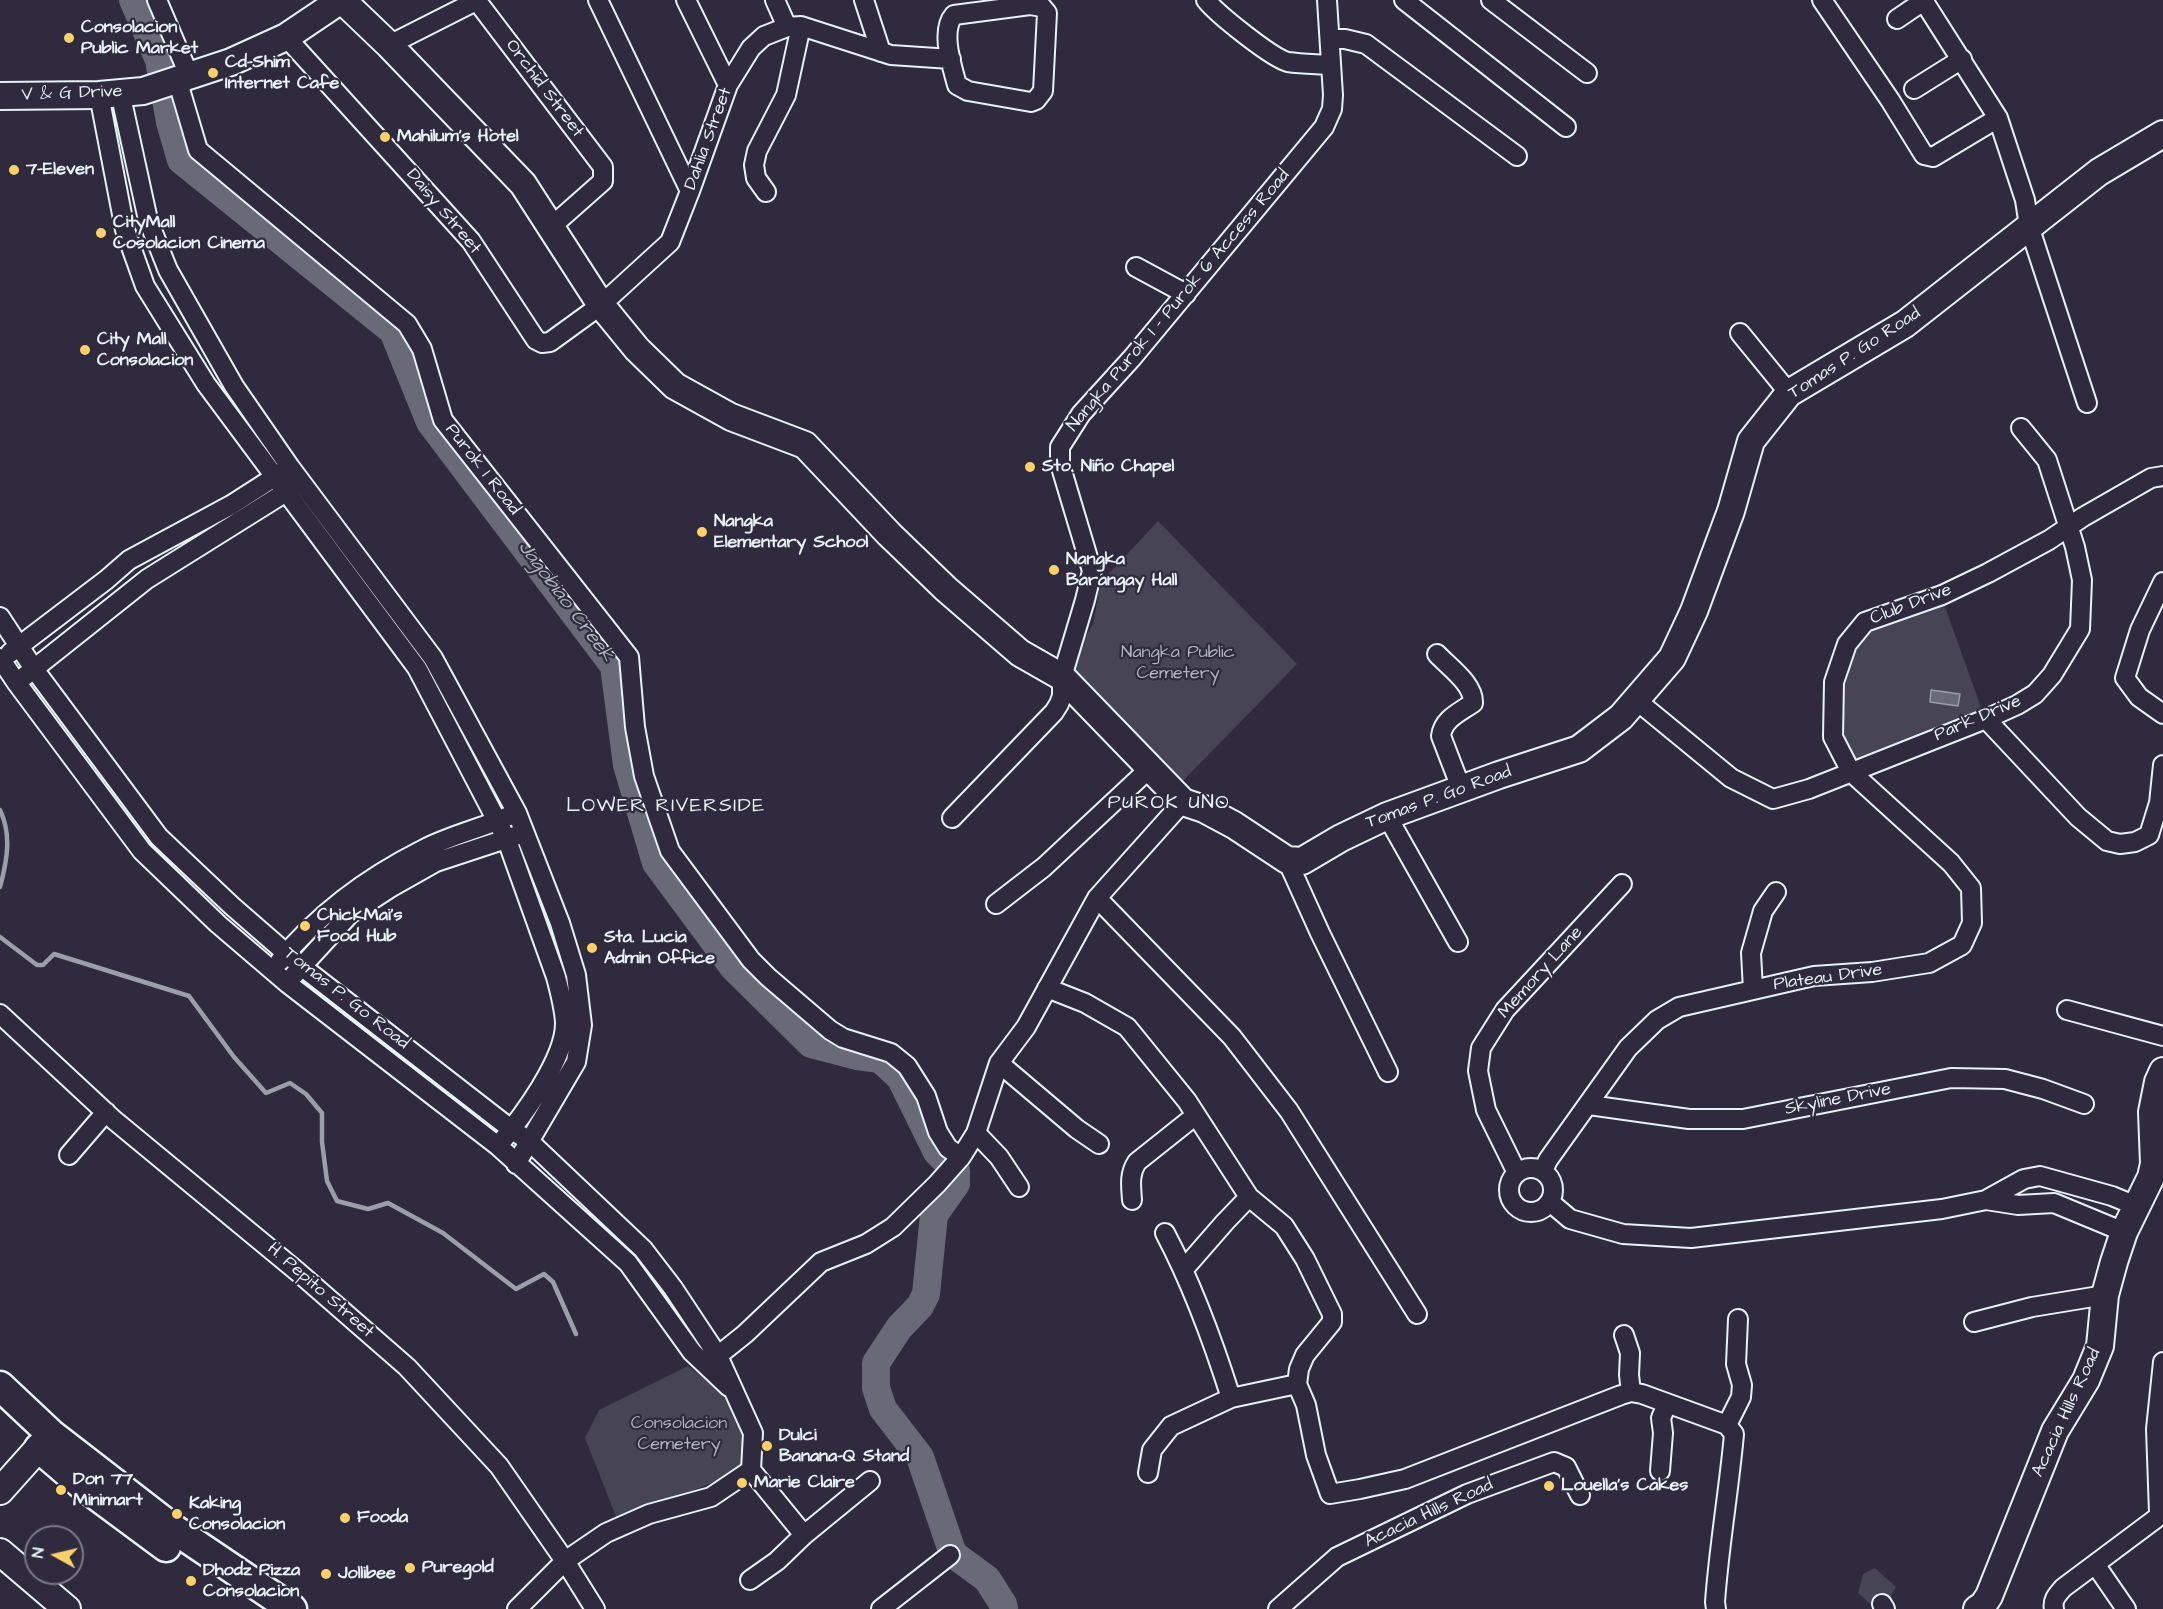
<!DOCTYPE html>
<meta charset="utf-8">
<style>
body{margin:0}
#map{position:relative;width:2163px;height:1609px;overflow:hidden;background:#2f2a3d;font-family:"Architects Daughter",sans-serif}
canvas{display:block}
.north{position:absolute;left:24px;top:1525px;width:60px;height:60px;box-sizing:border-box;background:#2f2a3d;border:2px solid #797a88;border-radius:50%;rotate:278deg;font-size:16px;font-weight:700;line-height:24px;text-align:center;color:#e8f1f8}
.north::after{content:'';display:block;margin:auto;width:21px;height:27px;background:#ffd166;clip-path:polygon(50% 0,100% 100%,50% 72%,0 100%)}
</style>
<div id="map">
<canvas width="2163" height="1609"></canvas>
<div class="north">N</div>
</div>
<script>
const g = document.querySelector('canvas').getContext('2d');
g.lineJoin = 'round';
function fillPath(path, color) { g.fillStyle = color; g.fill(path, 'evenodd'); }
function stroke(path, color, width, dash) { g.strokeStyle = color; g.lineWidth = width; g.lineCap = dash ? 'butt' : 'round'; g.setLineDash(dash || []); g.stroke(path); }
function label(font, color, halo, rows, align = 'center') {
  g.font = font + ' "Architects Daughter",sans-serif'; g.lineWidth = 4.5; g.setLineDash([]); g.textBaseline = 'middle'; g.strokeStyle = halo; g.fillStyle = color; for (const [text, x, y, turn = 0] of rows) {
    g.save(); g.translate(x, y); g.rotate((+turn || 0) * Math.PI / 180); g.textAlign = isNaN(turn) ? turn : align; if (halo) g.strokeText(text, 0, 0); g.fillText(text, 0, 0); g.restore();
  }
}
fillPath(new Path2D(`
 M 1158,521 L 1297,664 L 1178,786 L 1071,675 L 1071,660 L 1093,624 L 1101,582 Z
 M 1944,604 L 1983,713 L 1857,761 L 1846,749 L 1841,706 L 1850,656 L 1869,630 Z
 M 688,1366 C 712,1385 742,1407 746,1441 C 747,1448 745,1457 745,1465 L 731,1476 L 617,1519 L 585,1438 L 599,1410 Z
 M 1875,1568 L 1896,1587 L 1889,1600 L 1871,1605 L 1858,1593 L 1863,1574 Z`), '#464455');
const water = new Path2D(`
 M 1931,690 L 1960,694 L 1958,706 L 1930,702 Z`);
fillPath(water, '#696978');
stroke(water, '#9c9fab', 1.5);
stroke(new Path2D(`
 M 0,810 C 12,835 7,861 0,887
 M 0,937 L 37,965 L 43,965 L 54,954 L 189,996 L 234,1057 L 266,1093 L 290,1083 L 306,1094 L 322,1113 L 322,1142 L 327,1181 L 337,1201 L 368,1209 L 388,1203 L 443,1233 L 516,1289 L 544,1274 L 553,1282 L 576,1334`), '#9c9fab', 4.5);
stroke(new Path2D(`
 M 133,0 L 159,60 L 170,122 L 181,160 L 393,331 L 430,422 L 614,666 L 627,765 L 656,863 L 733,967 L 811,1044 L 857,1056 L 880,1059 L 900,1077 L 937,1152 L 956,1171 L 956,1184 L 934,1215 L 926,1294 L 920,1306 L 899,1328 L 876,1363 L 876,1388 L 883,1409 L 920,1457 L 953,1554 L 987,1579 L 1003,1604 L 1004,1609`), '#696978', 28);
const street = new Path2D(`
 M 157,0 L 189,75
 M 598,0 L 690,191
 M 686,0 L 728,85
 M 775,0 L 787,27
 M 864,0 L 881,52
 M 1206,0 C 1217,14 1272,58 1288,62 C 1302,64 1317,64 1330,65
 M 1404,0 L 1566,127
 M 1491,0 L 1587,73
 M 1822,0 L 1890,100 L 1924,155 L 1933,157 L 1998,118
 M 1923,0 L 1998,118 L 2025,200 L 2029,226 L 2087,403
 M 477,1 L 603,167 L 603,181 L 551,227
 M 1030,5 L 1042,7 L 1047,13 L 1043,91 L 1036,100 L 1031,102 L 968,91 L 957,85 C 952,66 940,31 954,15 Z
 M 1897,19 L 1925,0
 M 286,37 L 471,241 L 536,340 L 542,343 L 550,342 L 601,305 L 670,242 L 690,191 L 728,85 L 751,48 L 764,36 L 787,27 L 801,26 L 891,55 L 951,59
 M 1330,39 L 1345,39 L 1366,44 L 1517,156
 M 389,45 L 478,0
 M 177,79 L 198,150 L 407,324 L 422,349 L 443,420 L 629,657 L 635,727 L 644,776 L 670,851 L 751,960 L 768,977 L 830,1030 L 843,1038 L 891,1053 L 907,1066 L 926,1096 L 938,1132 L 948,1148 L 961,1157
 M 1914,89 L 1962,59
 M 120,92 L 148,220 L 168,270 L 234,386 L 290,467 L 433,658 L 517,813 L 560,923 L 576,975 L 582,1025 L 576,1062 L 516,1164
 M 99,95 L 125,230 L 145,286 L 206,384 L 417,668 L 507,840 L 556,977 C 560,992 564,1007 565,1022 C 566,1059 521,1118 498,1146
 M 766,192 L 756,178 L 754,165 L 757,151 L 786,95 L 801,26
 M 1136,267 L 1186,294
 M 1740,333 L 1789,393
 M 2163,582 L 2140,630 L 2125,678 L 2139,697 L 2163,714
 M 0,617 L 34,669 L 159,837 L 232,906 L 301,966 L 511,1129 L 529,1141 L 643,1249 L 673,1288 L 718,1356 L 753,1433 L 751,1470 L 711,1497 L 649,1514 L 606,1533 L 565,1561 L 517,1609
 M 10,653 L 106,580 L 129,560 L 231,505 L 284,471
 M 1437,654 C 1449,667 1474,684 1473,703 C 1460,712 1443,719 1441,736 L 1461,788
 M 0,658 L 16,682 L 142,851 L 218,924 L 287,983 L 498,1146 L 628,1263 L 692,1352 L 729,1387
 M 25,676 L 147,579 L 286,492 L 295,484
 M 1636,700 L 1731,778 L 1773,799 L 1809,789 L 1986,719 L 2017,705 L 2035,694 L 2052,675 L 2080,629 L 2082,580 L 2075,547 L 2047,460 L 2021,428
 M 1986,719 L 2078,817 L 2107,841 L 2120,844 L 2135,842 L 2149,835 L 2159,803 L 2163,765
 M 1387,816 L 1458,942
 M 952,818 L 1054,712 L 1059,704 L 1062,696 L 1062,677 L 1085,600 L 1092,571 L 1060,464 L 1060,447 L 1081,414 L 1132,358 L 1324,127 L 1332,109 L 1333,95 L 1327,0
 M 1287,860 L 1320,933 L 1388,1072
 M 1097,898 L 1232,1037 L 1289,1111 L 1417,1314
 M 996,904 L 1044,867 L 1150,768
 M 280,961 C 318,914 370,876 424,849 C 451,835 482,828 509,816
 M 294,975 L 350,914 L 390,888 L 436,862 L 518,835
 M 1047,988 L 1085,1003 L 1127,1027 L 1187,1101 L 1249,1197 L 1284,1226 L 1305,1259 L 1332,1314 L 1332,1322 L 1305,1355 L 1299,1369 L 1297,1384 L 1306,1405 L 1316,1455 L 1330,1494 L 1360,1489 L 1405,1479 L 1621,1395 L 1631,1392 L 1642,1394 L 1727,1425 L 1734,1434 C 1729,1490 1719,1546 1715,1602 L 1716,1609
 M 1753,990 L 1751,953 L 1763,911 L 1776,892
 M 2067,1010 L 2163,1036
 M 0,1014 L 114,1120 L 298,1272 L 407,1367 L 499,1466 L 565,1561 L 595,1609
 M 999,1063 L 1077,1129 L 1099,1144
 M 1589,1105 L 1689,1119 L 1743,1119 L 1951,1078 L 2005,1079 L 2043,1089 L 2084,1104
 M 976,1133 L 999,1157 L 1019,1187
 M 69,1155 L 106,1112
 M1509 1190a22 22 0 1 1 44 0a22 22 0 1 1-44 0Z
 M 1543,1171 L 1548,1160 L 1628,1048 L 1657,1020 L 1679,1007 L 1814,976 L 1872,972 L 1929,963 L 1962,945 L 1972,923 L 1971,888 L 1951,863 L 1851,772 L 1833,737 L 1834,682 L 1847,644 L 1865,622 L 1942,595 L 1988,573 L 2049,540 L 2083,517 L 2151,478 L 2163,476
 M 1517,1173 L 1486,1110 L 1478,1071 L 1481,1048 L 1505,1010 L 1622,884
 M 1132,1200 C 1131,1186 1129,1174 1137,1162 L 1196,1115
 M 1986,1200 L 2018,1205 L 2054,1203 L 2124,1232
 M 1550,1202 L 1570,1219 L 1623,1234 L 1691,1238 L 1942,1209 L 1986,1200 L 2024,1179 L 2040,1176 L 2112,1196 L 2136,1206
 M 1165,1233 C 1193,1286 1213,1341 1231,1398
 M 1184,1269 L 1225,1222 L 1249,1197
 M 1974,1322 L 2032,1307 L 2105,1295
 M 1624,1335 L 1630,1353 L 1629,1375 L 1631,1392
 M 710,1362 L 745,1334 L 821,1262 L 866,1244 L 893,1227 L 937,1184 L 961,1157 L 976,1133 L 999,1063 L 1026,1027 L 1097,898 L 1183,802
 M 1727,1425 L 1741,1397 L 1742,1385 L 1736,1364 L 1738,1319
 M 751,1470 L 804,1535
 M 1660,1471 L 1663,1433 L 1661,1418 L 1667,1404
 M 1148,1473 L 1152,1450 L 1171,1426 L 1231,1398 L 1297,1384
 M 2095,1564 L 2126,1609
 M 750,1580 L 777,1561 L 804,1535 L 870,1481
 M 1882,1604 L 1885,1609
 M 881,1609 L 950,1555
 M 1278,1609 L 1337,1557 L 1467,1494 L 1554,1462 L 1566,1467 L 1580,1495
 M 2054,1609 C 2052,1600 2057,1595 2063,1588 L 2158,1517 L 2159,1513 L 2156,1429 L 2163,1362`);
const secondary = new Path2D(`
 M 342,0 L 389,45 L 523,184 L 601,305 L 637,349 L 675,386 L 731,417 L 805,445 L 889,534 L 946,589 L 1020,653 L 1062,677 L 1183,802 L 1204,809 L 1234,825 L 1287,860 L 1302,861 L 1341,838 L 1387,816 L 1499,775 L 1579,749 L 1621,717 L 1672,658 L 1694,611 L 1731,511 L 1751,441 L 1789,393 L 1905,324 L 2099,172 L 2163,134
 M 0,96 L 99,95 L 143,91 L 231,62 L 286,37 L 341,0
 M 0,1491 L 51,1434
 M 0,1552 L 67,1609
 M 1977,1609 L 1983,1605 L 1989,1596 L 2055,1431 L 2086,1380 L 2100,1346 L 2105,1295 L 2114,1262 L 2124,1232 L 2151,1177 L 2154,1164 L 2152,1112 L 2158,1082 L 2163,1071`);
const primary = new Path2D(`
 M 0,1386 L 51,1434 L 175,1530 L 292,1609
 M 39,1448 L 81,1484 L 166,1547`);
stroke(street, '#e8f1f8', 22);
stroke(secondary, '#e8f1f8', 30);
stroke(primary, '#e8f1f8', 33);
stroke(street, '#2f2a3d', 18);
stroke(secondary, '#2f2a3d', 26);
stroke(primary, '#2f2a3d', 28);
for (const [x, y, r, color] of [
 [69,38,6,"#ffd166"],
 [213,73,6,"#ffd166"],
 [385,137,6,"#ffd166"],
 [14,170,6,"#ffd166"],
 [101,233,6,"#ffd166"],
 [85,350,6,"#ffd166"],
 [1030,467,6,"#ffd166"],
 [702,532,6,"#ffd166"],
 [1054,570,6,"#ffd166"],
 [305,926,6,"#ffd166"],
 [592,948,6,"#ffd166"],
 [767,1446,6,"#ffd166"],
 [742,1483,6,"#ffd166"],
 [1549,1486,6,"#ffd166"],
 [61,1490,6,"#ffd166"],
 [177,1514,6,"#ffd166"],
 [345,1518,6,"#ffd166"],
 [410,1568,6,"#ffd166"],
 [326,1574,6,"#ffd166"],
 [191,1581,6,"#ffd166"]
]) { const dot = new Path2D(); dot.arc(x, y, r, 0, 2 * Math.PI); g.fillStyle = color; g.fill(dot); stroke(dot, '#2f2a3d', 2); }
label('bold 18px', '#e8f1f8', '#2f2a3d', [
 ["Consolacion",81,28],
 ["Public Market",81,49],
 ["Cd-Shim",225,63],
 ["Internet Cafe",225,84],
 ["Mahilum's Hotel",397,137],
 ["7-Eleven",26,170],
 ["CityMall",113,223],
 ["Cosolacion Cinema",113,244],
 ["City Mall",97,340],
 ["Consolacion",97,361],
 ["Sto. Niño Chapel",1042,467],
 ["Nangka",714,522],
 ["Elementary School",714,543],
 ["Nangka",1066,560],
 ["Barangay Hall",1066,581],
 ["ChickMai's",317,916],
 ["Food Hub",317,937],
 ["Sta. Lucia",604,938],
 ["Admin Office",604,959],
 ["Dulci",779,1436],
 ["Banana-Q Stand",779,1457],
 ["Don 77",73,1480],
 ["Minimart",73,1501],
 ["Marie Claire",754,1483],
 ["Louella's Cakes",1561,1486],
 ["Kaking",189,1504],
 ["Consolacion",189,1525],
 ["Fooda",357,1518],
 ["Puregold",422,1568],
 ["Dhodz Pizza",203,1571],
 ["Consolacion",203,1592],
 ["Jollibee",338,1574]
], 'left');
label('18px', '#e8f1f8', '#2f2a3d', [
 ["Orchid Street",544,89,53],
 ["V & G Drive",72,94,-2],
 ["Dahlia Street",709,139,-70],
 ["Daisy Street",443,212,50],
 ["Nangka Purok 1 - Purok 6 Access Road",1179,301,-50],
 ["Tomas P. Go Road",1855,354,-33],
 ["Purok 1 Road",482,470,52],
 ["Club Drive",1911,605,-21],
 ["Park Drive",1978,719,-23],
 ["Tomas P. Go Road",1439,798,-20],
 ["Memory Lane",1541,973,-48],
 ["Plateau Drive",1828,978,-8],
 ["Tomas P. Go Road",346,999,38],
 ["Skyline Drive",1838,1100,-11],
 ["H. Pepito Street",320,1291,41],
 ["Acacia Hills Road",2067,1413,-65],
 ["Acacia Hills Road",1429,1514,-25]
]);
label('18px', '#afb4bf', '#2f2a3d', [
 ["Nangka Public",1178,653],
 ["Cemetery",1178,674],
 ["Consolacion",679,1424],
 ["Cemetery",679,1445]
]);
label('italic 20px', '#afb4be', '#2f2a3d', [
 ["Jagobiao Creek",565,602,53]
]);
g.letterSpacing = '1.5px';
label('20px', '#e8f1f8', '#2f2a3d', [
 ["PUROK UNO",1169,804],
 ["LOWER RIVERSIDE",666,807]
]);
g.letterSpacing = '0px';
</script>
